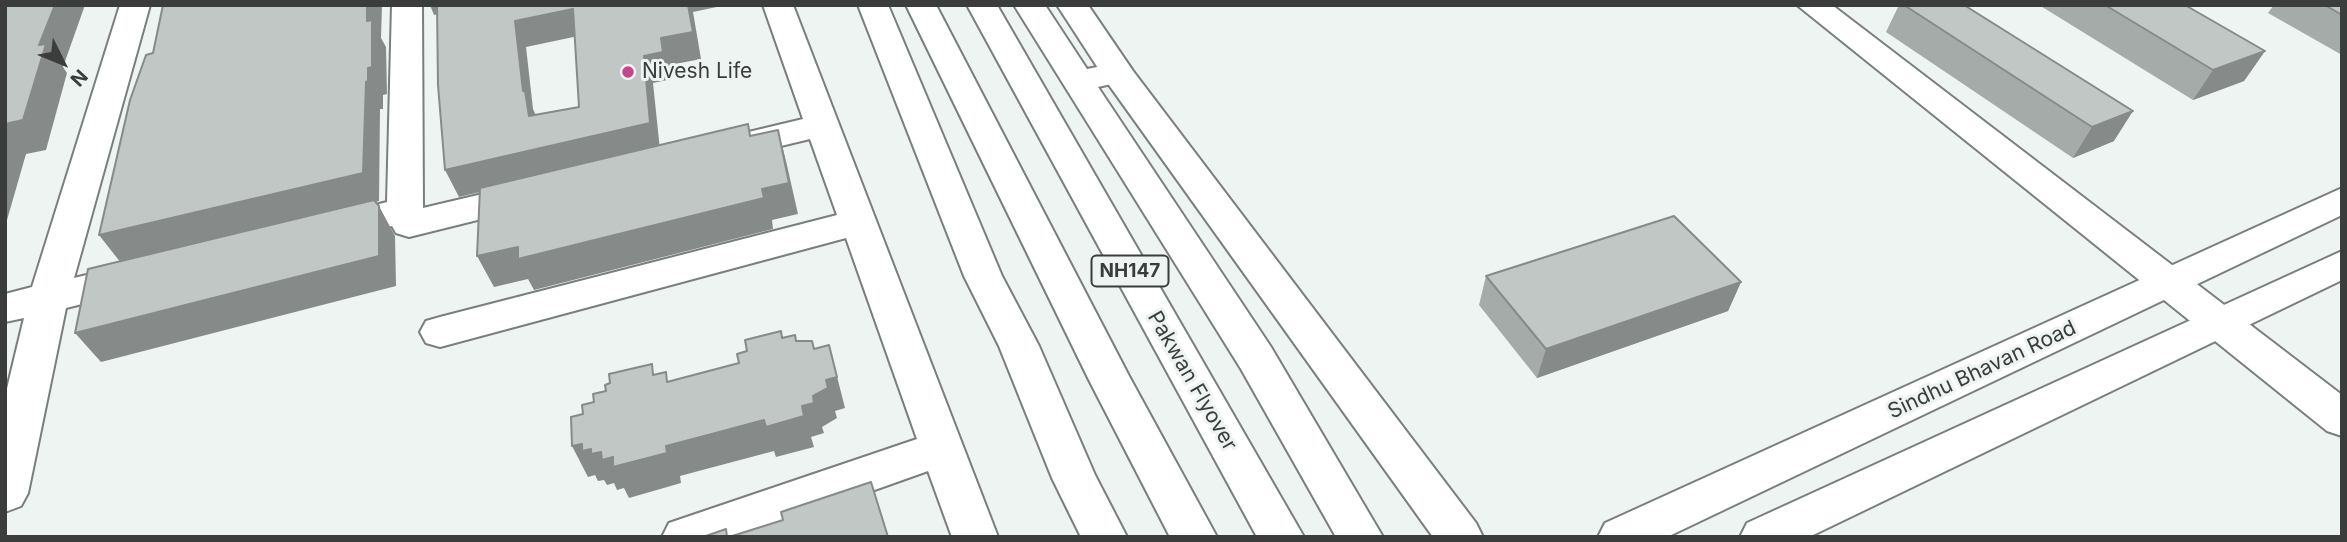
<!DOCTYPE html>
<style>
body{margin:0}
#map{position:relative;width:2347px;height:542px;overflow:hidden;background:#edf4f1;font-family:Inter,sans-serif}
canvas{display:block}
.frame{position:absolute;inset:0;border:7px solid #3a3d3c;pointer-events:none}
.north{position:absolute;left:28px;top:28px;width:70px;height:70px;-webkit-text-stroke:5px #edf4f1;paint-order:stroke;rotate:133deg;font-size:19px;font-weight:700;line-height:28px;text-align:center;color:#3a3d3c}
.north::after{content:'';display:block;margin:auto;width:24px;height:32px;background:#3a3d3c;clip-path:polygon(50% 0,100% 100%,50% 72%,0 100%)}
</style>
<div id="map">
<canvas width="2347" height="542"></canvas>
<div class="frame"></div>
<div class="north">N</div>
</div>
<script>
const context = document.querySelector('canvas').getContext('2d');
context.lineJoin = 'round';
function strokePath(path, color, width, dash) { context.strokeStyle = color; context.lineWidth = width; context.lineCap = dash ? 'butt' : 'round'; context.setLineDash(dash || []); context.stroke(path); }
function paint(path, color) { context.fillStyle = color; context.fill(path, 'evenodd'); }
function label(font, color, halo, rows, align = 'center') {
  context.font = font + ' Inter,sans-serif'; context.lineWidth = 6; context.setLineDash([]); context.textBaseline = 'middle'; context.strokeStyle = halo; context.fillStyle = color; for (const [text, x, y, turn = 0] of rows) {
    context.save(); context.translate(x, y); context.rotate((+turn || 0) * Math.PI / 180); context.textAlign = isNaN(turn) ? turn : align; if (halo) context.strokeText(text, 0, 0); context.fillText(text, 0, 0); context.restore();
  }
}
const minor = new Path2D(`
 M 120,5 L 150,5 L 74,278 L 133,264 L 147,268 L 152,278 L 147,288 L 66,308 L 28,493 L 21,506 L 5,512 L 5,397 L 24,318 L 5,322 L 5,294 L 32,287 Z
 M 392,5 L 422,5 L 423,208 L 529,183 L 542,186 L 547,195 L 542,204 L 409,237 L 396,233 L 392,226 L 334,241 L 321,237 L 315,228 L 321,219 L 387,202 Z
 M 763,5 L 793,5 L 998,537 L 952,537 L 928,471 L 742,537 L 662,537 L 669,523 L 917,439 L 846,238 L 440,347 L 426,343 L 420,332 L 426,321 L 440,317 L 837,215 L 810,139 L 727,159 L 715,156 L 710,148 L 715,140 L 803,119 Z
 M 1057,5 L 1088,5 L 1133,71 L 1476,523 L 1483,537 L 1433,537 L 1109,85 Z
 M 1797,5 L 1832,5 L 2342,395 L 2342,436 L 2327,431 Z`);
const major = new Path2D(`
 M 858,5 L 888,5 L 1002,276 L 1039,346 L 1095,475 L 1127,537 L 1081,537 L 1052,478 L 999,346 L 964,276 Z
 M 1014,5 L 1045,5 L 1087,69 L 1117,63 L 1129,66 L 1133,73 L 1129,80 L 1098,87 L 1271,347 L 1383,537 L 1336,537 L 1241,369 Z
 M 2342,188 L 2342,215 L 1667,537 L 1598,537 L 1605,523 Z
 M 2342,251 L 2342,280 L 1809,537 L 1740,537 L 1747,523 Z`);
const highway = new Path2D(`
 M 906,5 L 936,5 L 1129,376 L 1217,537 L 1170,537 L 1089,380 Z
 M 967,5 L 997,5 L 1304,537 L 1257,537 Z`);
strokePath(minor, '#787f7c', 4);
strokePath(major, '#787f7c', 4);
strokePath(highway, '#787f7c', 4);
paint(minor, '#fff');
paint(major, '#fff');
paint(highway, '#fff');
paint(new Path2D(`
 M 1899,5 L 1964,5 L 2114,141 L 2073,158 L 1886,32 Z
 M 2039,5 L 2185,5 L 2265,51 L 2244,81 L 2193,100 Z
 M 2274,5 L 2342,5 L 2342,55 L 2268,13 Z
 M 1486,276 L 1741,282 L 1728,311 L 1537,378 L 1479,305 Z`), '#a5aba9');
paint(new Path2D(`
 M 55,5 L 85,5 L 63,67 L 67,73 L 46,150 L 26,154 L 5,227 L 5,124 L 39,45 Z
 M 367,5 L 382,5 L 381,38 L 386,47 L 387,94 L 383,95 L 383,109 L 380,109 L 379,201 L 121,263 L 99,235 L 366,82 L 368,68 L 367,21 Z
 M 430,5 L 445,5 L 448,12 L 434,15 Z
 M 688,5 L 726,5 L 693,12 L 701,59 L 670,65 L 672,79 L 653,83 L 660,150 L 459,197 L 445,170 L 650,123 L 644,56 Z
 M 573,9 L 583,35 L 526,47 L 533,109 L 537,118 L 529,116 L 523,91 L 515,21 Z
 M 2265,51 L 2244,81 L 2193,100 L 2213,70 Z
 M 2133,111 L 2114,141 L 2073,158 L 2092,127 Z
 M 778,130 L 786,161 L 798,214 L 772,220 L 773,229 L 534,290 L 528,279 L 494,287 L 477,256 L 762,189 Z
 M 379,206 L 395,236 L 396,286 L 101,362 L 75,333 Z
 M 1741,282 L 1728,311 L 1537,378 L 1546,349 Z
 M 829,345 L 845,408 L 835,411 L 837,418 L 822,427 L 824,433 L 811,437 L 814,447 L 776,457 L 774,451 L 706,469 L 680,476 L 681,483 L 629,498 L 624,488 L 617,490 L 614,483 L 607,485 L 604,480 L 598,481 L 595,475 L 588,477 L 572,446 L 582,444 L 591,449 L 601,452 L 666,446 L 802,406 L 813,396 L 826,380 Z`), '#868b89');
const building = new Path2D(`
 M 5,5 L 55,5 L 39,45 L 46,44 L 23,120 L 5,124 Z
 M 163,5 L 367,5 L 367,21 L 372,20 L 372,67 L 368,68 L 368,81 L 366,82 L 363,173 L 99,235 L 130,100 L 146,55 L 153,53 Z
 M 437,5 L 688,5 L 693,32 L 661,38 L 663,52 L 644,56 L 650,123 L 445,170 L 438,85 ZM 573,9 L 579,107 L 529,116 L 525,91 L 523,91 L 515,21 Z
 M 1904,5 L 1964,5 L 2133,111 L 2092,127 Z
 M 2105,5 L 2185,5 L 2265,51 L 2213,70 Z
 M 2325,5 L 2342,5 L 2342,15 Z
 M 748,124 L 750,136 L 778,130 L 789,183 L 762,189 L 764,198 L 518,259 L 518,247 L 477,256 L 480,188 Z
 M 374,200 L 379,206 L 379,256 L 75,333 L 88,269 Z
 M 1674,216 L 1741,282 L 1546,349 L 1486,276 Z
 M 781,331 L 782,338 L 795,335 L 796,341 L 812,341 L 814,349 L 829,345 L 837,377 L 826,380 L 828,388 L 813,396 L 814,403 L 802,406 L 804,416 L 766,427 L 764,420 L 693,439 L 666,446 L 667,453 L 613,467 L 613,457 L 602,460 L 601,452 L 591,454 L 591,449 L 582,451 L 582,444 L 572,446 L 571,417 L 583,414 L 582,405 L 594,402 L 593,394 L 606,391 L 605,385 L 610,383 L 609,374 L 652,364 L 653,375 L 666,372 L 667,382 L 739,363 L 737,354 L 747,351 L 745,340 Z
 M 871,482 L 888,537 L 729,537 L 783,520 L 781,512 Z
 M 726,529 L 727,537 L 703,537 Z`);
paint(building, '#c0c7c4');
strokePath(building, '#868b89', 2);
for (const [x, y, r, color] of [
 [628,72,7,"#c7458d"]
]) { const dot = new Path2D(); dot.arc(x, y, r, 0, 2 * Math.PI); context.fillStyle = color; context.fill(dot); strokePath(dot, '#edf4f1', 2.5); }
for (const [x, y, w] of [
 [1130,271,77]
]) { const box = new Path2D(); box.roundRect(x - w / 2, y - 15.5, w, 31, 5); context.fillStyle = '#edf4f1'; context.fill(box); strokePath(box, '#3a3d3c', 2); }
label('bold 19px', '#3a3d3c', null, [
 ["NH147",1130,271]
]);
label('21px', '#3a3d3c', '#edf4f1', [
 ["Nivesh Life",642,72]
], 'left');
label('21px', '#3a3d3c', '#edf4f1', [
 ["Sindhu Bhavan Road",1982,370,-25],
 ["Pakwan Flyover",1192,381,60]
]);
</script>
